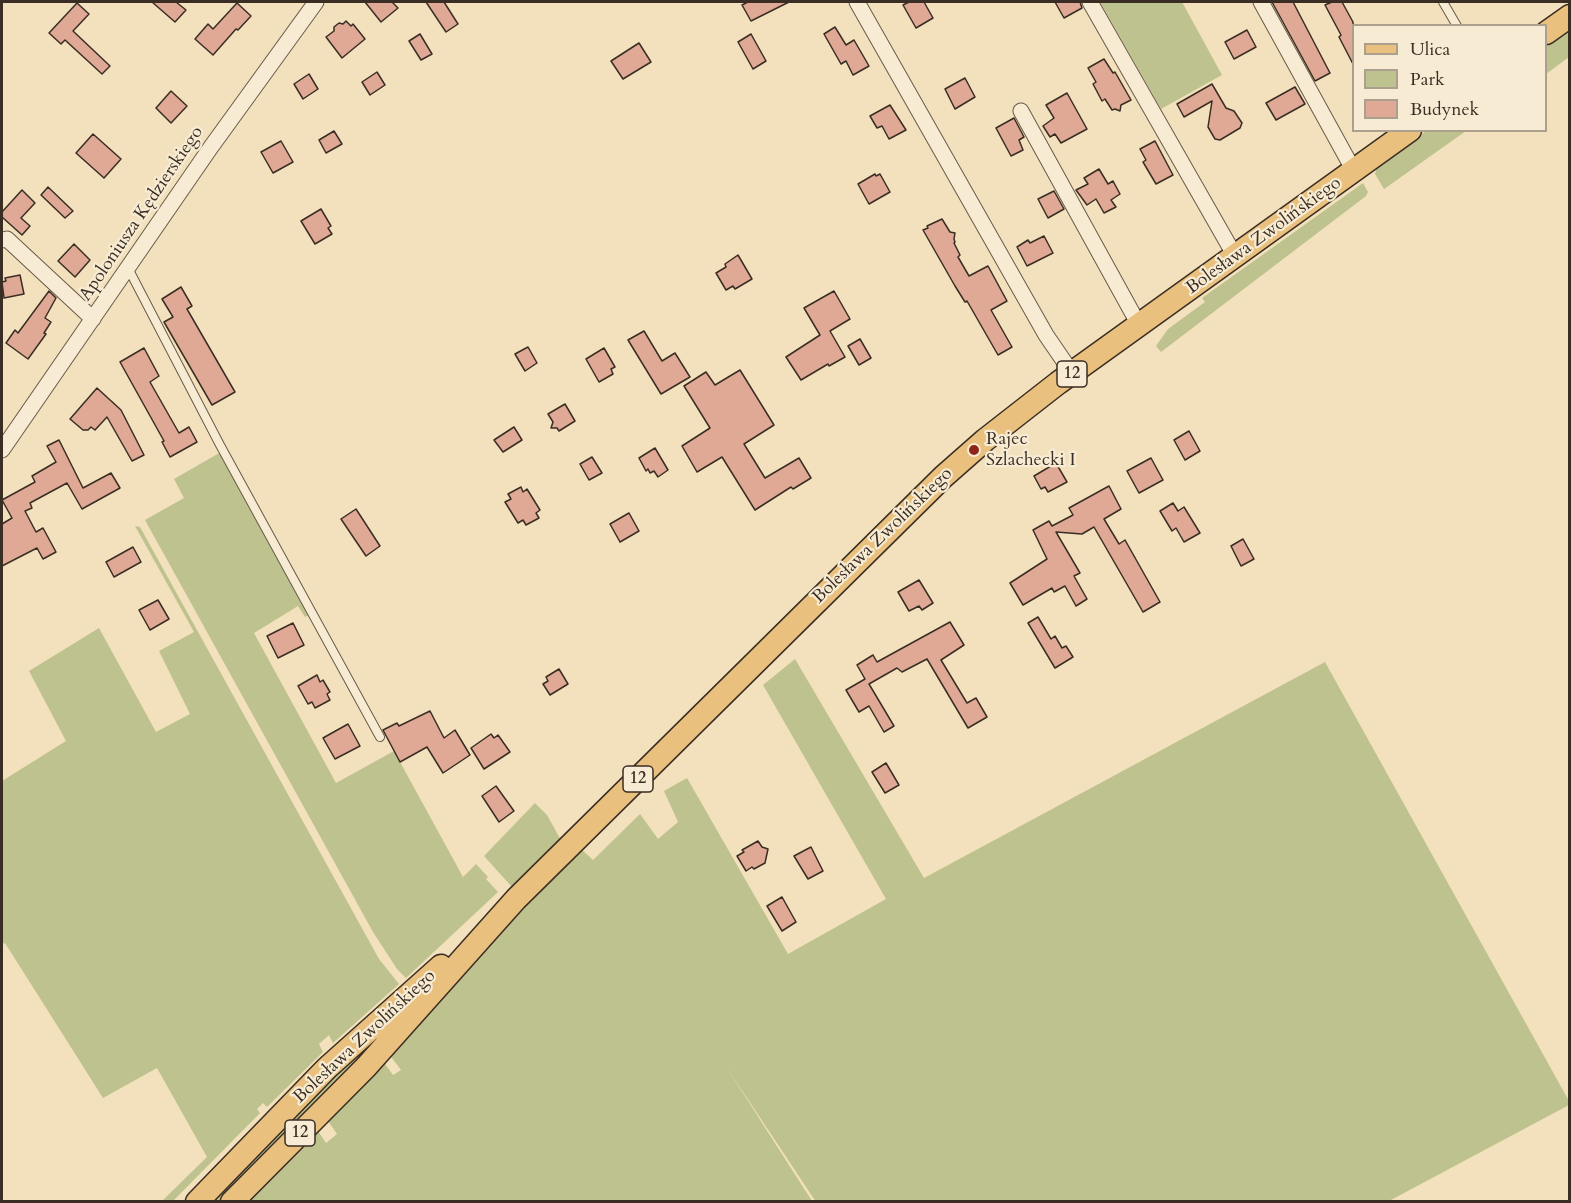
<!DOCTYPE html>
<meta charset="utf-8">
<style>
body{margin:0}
#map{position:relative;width:1571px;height:1203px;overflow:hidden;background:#f2e1bc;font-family:Cardo,serif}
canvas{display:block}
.frame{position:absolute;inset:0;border:3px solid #3a2d23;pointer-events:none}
.legend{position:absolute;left:1352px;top:24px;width:195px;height:108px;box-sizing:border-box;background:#f7ecd3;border:2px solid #aba08d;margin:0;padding:8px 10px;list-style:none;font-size:18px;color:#3a2d23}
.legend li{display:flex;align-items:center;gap:12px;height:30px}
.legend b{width:30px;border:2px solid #aba08d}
</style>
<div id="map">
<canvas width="1571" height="1203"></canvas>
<div class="frame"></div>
<ul class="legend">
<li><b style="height:8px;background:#e9c07e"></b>Ulica</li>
<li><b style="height:16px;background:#bec28e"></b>Park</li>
<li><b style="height:16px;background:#dfa996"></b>Budynek</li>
</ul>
</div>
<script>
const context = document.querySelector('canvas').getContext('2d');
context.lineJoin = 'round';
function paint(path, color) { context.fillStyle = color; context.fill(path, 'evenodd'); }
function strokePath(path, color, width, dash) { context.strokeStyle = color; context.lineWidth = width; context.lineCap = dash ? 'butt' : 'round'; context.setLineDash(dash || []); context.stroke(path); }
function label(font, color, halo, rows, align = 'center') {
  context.font = font + ' Cardo,serif'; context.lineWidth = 4.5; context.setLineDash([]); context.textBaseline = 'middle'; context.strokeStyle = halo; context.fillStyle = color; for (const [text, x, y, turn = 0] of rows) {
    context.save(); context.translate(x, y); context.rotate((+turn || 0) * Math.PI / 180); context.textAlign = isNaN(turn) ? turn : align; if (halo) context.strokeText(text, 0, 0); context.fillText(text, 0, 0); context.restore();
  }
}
paint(new Path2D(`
 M 1100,2 L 1182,2 L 1222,75 L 1161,109 Z
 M 1569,27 L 1569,57 L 1546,74 L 1546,44 Z
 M 1426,131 L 1466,131 L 1384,189 L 1375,174 L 1377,166 Z
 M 1363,183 L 1368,192 L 1366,196 L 1161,352 L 1156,346 L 1168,329 L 1205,302 L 1202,298 Z
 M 221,452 L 309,615 L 305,617 L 298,606 L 254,633 L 336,783 L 394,751 L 463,877 L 476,864 L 488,877 L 486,879 L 498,892 L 406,978 L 397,969 L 373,932 L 145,520 L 184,498 L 174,479 Z
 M 135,526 L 140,527 L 379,959 L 399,984 L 333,1043 L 329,1035 L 319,1044 L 323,1052 L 267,1107 L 263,1103 L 257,1109 L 260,1113 L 173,1201 L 162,1201 L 207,1157 L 157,1068 L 103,1098 L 5,943 L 2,944 L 2,781 L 66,741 L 29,671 L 99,628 L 156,732 L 190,714 L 159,651 L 194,632 Z
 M 795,659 L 924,878 L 1325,662 L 1569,1101 L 1569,1105 L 1389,1201 L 816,1202 L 727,1068 L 812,1201 L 247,1202 L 318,1131 L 326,1143 L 337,1134 L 328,1121 L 383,1061 L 393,1075 L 401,1070 L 389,1054 L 457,975 L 580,848 L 593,860 L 640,814 L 658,839 L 678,822 L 664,791 L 687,778 L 788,954 L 886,899 L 763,685 Z
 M 535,803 L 547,815 L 562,842 L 517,887 L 512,887 L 484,856 Z
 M 378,1032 L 372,1048 L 220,1201 L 209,1202 Z`), '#bec28e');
const building = new Path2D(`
 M 152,2 L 176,2 L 186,10 L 175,22 Z
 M 365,2 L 392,2 L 398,8 L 381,22 Z
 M 426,2 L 444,2 L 458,24 L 446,32 Z
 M 748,2 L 789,2 L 751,21 L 742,5 Z
 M 909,2 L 924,2 L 933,18 L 916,28 L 903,5 Z
 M 1055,2 L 1080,2 L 1082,8 L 1064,18 Z
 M 1272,2 L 1293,2 L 1330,73 L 1315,81 Z
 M 1332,2 L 1342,2 L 1353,22 L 1353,64 L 1339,37 L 1341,35 L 1325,5 Z
 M 77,3 L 89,14 L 73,31 L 110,66 L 102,74 L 65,40 L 61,44 L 49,33 Z
 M 237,3 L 251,16 L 238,30 L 236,29 L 213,55 L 195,39 L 208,24 L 213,29 Z
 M 346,21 L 351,26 L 353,24 L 365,39 L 342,58 L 326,37 L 334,31 L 334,27 L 339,23 L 343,24 Z
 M 835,27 L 846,45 L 854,40 L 869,66 L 853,75 L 846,61 L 841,64 L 824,34 Z
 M 1247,30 L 1256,47 L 1234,59 L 1225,42 Z
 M 420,34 L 432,54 L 421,60 L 409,41 Z
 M 751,34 L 766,61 L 753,69 L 738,42 Z
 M 639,43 L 651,62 L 623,79 L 611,61 Z
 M 1104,59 L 1113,73 L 1115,72 L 1131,100 L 1121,105 L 1120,111 L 1115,109 L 1112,110 L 1105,99 L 1102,101 L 1093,84 L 1096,82 L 1088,68 Z
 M 377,72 L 385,85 L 370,95 L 362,82 Z
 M 309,74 L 318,89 L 303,99 L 294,84 Z
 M 965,78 L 975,97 L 955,109 L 945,89 Z
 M 1212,84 L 1226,108 L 1234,111 L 1242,123 L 1240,128 L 1220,140 L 1215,139 L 1208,127 L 1212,101 L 1184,117 L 1177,104 Z
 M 1295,87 L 1305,104 L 1276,120 L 1266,103 Z
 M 171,91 L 187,106 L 171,123 L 156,108 Z
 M 1067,93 L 1087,129 L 1061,143 L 1055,134 L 1050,137 L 1043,126 L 1054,118 L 1046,105 Z
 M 890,105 L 906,130 L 889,139 L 882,126 L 877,128 L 870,116 Z
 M 1014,118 L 1024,137 L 1019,140 L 1023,150 L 1011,156 L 996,128 Z
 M 334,131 L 342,144 L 326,153 L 319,140 Z
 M 93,134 L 121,159 L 104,178 L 76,153 Z
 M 281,141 L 293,162 L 273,173 L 261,152 Z
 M 1155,141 L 1173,175 L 1156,184 L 1143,162 L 1146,160 L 1140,149 Z
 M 1099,169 L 1108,184 L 1113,181 L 1120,194 L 1111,200 L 1116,207 L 1104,213 L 1096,199 L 1087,205 L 1076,190 L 1088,184 L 1084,178 Z
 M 875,174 L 876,176 L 880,174 L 890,192 L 869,204 L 858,184 Z
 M 48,187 L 73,211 L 65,218 L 41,195 Z
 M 22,190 L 35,203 L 21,218 L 30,226 L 22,235 L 2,217 L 2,212 Z
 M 1054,191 L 1064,209 L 1048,218 L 1038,199 Z
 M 321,209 L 331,226 L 328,228 L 332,234 L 315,244 L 301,221 Z
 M 942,219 L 950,232 L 955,233 L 954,239 L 955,242 L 954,243 L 960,255 L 958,257 L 969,276 L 988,266 L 1007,301 L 991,310 L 1012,347 L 998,355 L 967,301 L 965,302 L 955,286 L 923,230 L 928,228 L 927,226 Z
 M 1044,236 L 1053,253 L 1027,266 L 1017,247 L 1028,240 L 1030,243 Z
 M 74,244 L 90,260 L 75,277 L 58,261 Z
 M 738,255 L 752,279 L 735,289 L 733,286 L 726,290 L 716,273 L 726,267 L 725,264 Z
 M 20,275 L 24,294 L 4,298 L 2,282 L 6,281 L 5,278 Z
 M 181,287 L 192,306 L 187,309 L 235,392 L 212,405 L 164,322 L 173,317 L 162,299 Z
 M 49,291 L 56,298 L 45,318 L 51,322 L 44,333 L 46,334 L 28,359 L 6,343 L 15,330 L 18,333 Z
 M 834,291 L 850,319 L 830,331 L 845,357 L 829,366 L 828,364 L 801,380 L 786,357 L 820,335 L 804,308 Z
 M 644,331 L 662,361 L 675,353 L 690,377 L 661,394 L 628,340 Z
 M 860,339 L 871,358 L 859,365 L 848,346 Z
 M 528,347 L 537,363 L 525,371 L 515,354 Z
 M 144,348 L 159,376 L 150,382 L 179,433 L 189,427 L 197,442 L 170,457 L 162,442 L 164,441 L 120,362 Z
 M 604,348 L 615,367 L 611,369 L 613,374 L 599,382 L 586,359 Z
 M 740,370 L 774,425 L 744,444 L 765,478 L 799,458 L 811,478 L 793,489 L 791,487 L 755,510 L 722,457 L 697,472 L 682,446 L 710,428 L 684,386 L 706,372 L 715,385 Z
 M 97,388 L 121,410 L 144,455 L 132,461 L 107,417 L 95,430 L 91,427 L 88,430 L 83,430 L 70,419 Z
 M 565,404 L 575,421 L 559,431 L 557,428 L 551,428 L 553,422 L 548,414 Z
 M 514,427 L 522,440 L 503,452 L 494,440 Z
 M 1189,431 L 1200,451 L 1185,460 L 1174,440 Z
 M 59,440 L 83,488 L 111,473 L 120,488 L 82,509 L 67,483 L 30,503 L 32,508 L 25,511 L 36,532 L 43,528 L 56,552 L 43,559 L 37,548 L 2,566 L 2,524 L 12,518 L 2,500 L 35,482 L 32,476 L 56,462 L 47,446 Z
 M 655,448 L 668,470 L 658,477 L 654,471 L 650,473 L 648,469 L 646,471 L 639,458 Z
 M 592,457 L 602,473 L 589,480 L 580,464 Z
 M 1151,458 L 1163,480 L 1139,493 L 1127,471 Z
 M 1056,463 L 1067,482 L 1048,492 L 1045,487 L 1041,489 L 1034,476 Z
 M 1109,486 L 1121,509 L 1104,519 L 1119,544 L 1125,540 L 1160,602 L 1143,612 L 1094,527 L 1082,534 L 1056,532 L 1080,573 L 1074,576 L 1087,599 L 1076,606 L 1065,586 L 1054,592 L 1052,588 L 1023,605 L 1010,583 L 1047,559 L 1033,530 L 1049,521 L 1052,526 L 1073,515 L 1069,508 Z
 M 521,487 L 523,492 L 527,489 L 540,510 L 536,513 L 539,518 L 526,525 L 523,520 L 518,523 L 505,502 L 511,499 L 508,494 Z
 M 1173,503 L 1178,511 L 1184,507 L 1200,533 L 1184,542 L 1176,528 L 1172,531 L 1160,511 Z
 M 356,509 L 380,546 L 366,556 L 341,519 Z
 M 629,513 L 639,531 L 620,542 L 610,524 Z
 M 1243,539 L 1254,559 L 1241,566 L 1231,546 Z
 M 133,547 L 141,562 L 114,577 L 106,562 Z
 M 919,580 L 933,603 L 922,610 L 919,606 L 909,611 L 898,592 Z
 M 158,600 L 169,619 L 150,630 L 139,610 Z
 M 1038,617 L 1051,639 L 1055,636 L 1062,648 L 1066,646 L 1073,657 L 1055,668 L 1028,623 Z
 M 950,622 L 964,645 L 941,660 L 967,703 L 976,698 L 987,717 L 968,728 L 927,659 L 902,672 L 897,668 L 869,684 L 894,726 L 884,732 L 869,706 L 859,712 L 846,690 L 865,679 L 857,665 L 873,655 L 877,662 Z
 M 293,623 L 304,645 L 278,658 L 267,636 Z
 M 559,669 L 568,684 L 550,695 L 543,684 L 548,681 L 546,677 Z
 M 317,675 L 320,682 L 323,680 L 330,692 L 327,694 L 330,700 L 315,708 L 312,702 L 308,704 L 298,686 Z
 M 430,711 L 444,738 L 455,730 L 470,755 L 443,773 L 427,747 L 400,762 L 383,730 L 397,723 L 399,726 Z
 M 348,724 L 360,746 L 335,759 L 323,738 Z
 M 491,734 L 494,738 L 498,735 L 510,752 L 484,769 L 471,748 Z
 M 886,763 L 899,785 L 885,793 L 872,772 Z
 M 496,786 L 514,811 L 499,822 L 482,796 Z
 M 758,841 L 762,847 L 768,849 L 765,863 L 754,869 L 752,867 L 746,871 L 737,856 L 744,852 L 742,850 Z
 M 811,847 L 823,871 L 808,879 L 794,856 Z
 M 782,897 L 796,922 L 782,931 L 767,906 Z`);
paint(building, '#dfa996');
strokePath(building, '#3a2d23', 1.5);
const service = new Path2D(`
 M 1443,2 L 1457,26
 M 128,268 L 220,445 L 380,737`);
const minor = new Path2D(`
 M 857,2 L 1046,335 L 1072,373
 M 1090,2 L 1235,256
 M 1261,2 L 1354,171
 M 1021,111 L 1139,325
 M 2,240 L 7,239 L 93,319
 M 2,450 L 211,147 L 316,2`);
const primary = new Path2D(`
 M 1546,33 L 1570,16
 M 197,1202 L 327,1068 L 441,966
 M 232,1202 L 366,1067 L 516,899 L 943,477 L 985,440 L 1058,383 L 1410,130`);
strokePath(service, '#685a49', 10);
strokePath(minor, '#685a49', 17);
strokePath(primary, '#3a2d23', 25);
strokePath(service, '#f7ecd3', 8);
strokePath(minor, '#f7ecd3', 15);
strokePath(primary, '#e9c07e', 22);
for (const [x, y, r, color] of [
 [974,450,6,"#8f2418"]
]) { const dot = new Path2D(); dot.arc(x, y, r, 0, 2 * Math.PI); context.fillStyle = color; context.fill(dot); strokePath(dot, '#f7ecd3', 2); }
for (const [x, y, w] of [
 [1072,374,30],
 [638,779,30],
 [300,1133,30]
]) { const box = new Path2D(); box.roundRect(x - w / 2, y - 13, w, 26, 4.5); context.fillStyle = '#f7ecd3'; context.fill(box); strokePath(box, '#3a2d23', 1.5); }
label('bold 16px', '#3a2d23', null, [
 ["12",1072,374],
 ["12",638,779],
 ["12",300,1133]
]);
label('18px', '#3a2d23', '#f7ecd3', [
 ["Apoloniusza Kędzierskiego",142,214,-56],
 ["Bolesława Zwolińskiego",1264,236,-36],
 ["Bolesława Zwolińskiego",883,536,-44],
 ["Bolesława Zwolińskiego",365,1037,-43]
]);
label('18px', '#3a2d23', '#f7ecd3', [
 ["Rajec",986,440],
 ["Szlachecki I",986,461]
], 'left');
</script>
